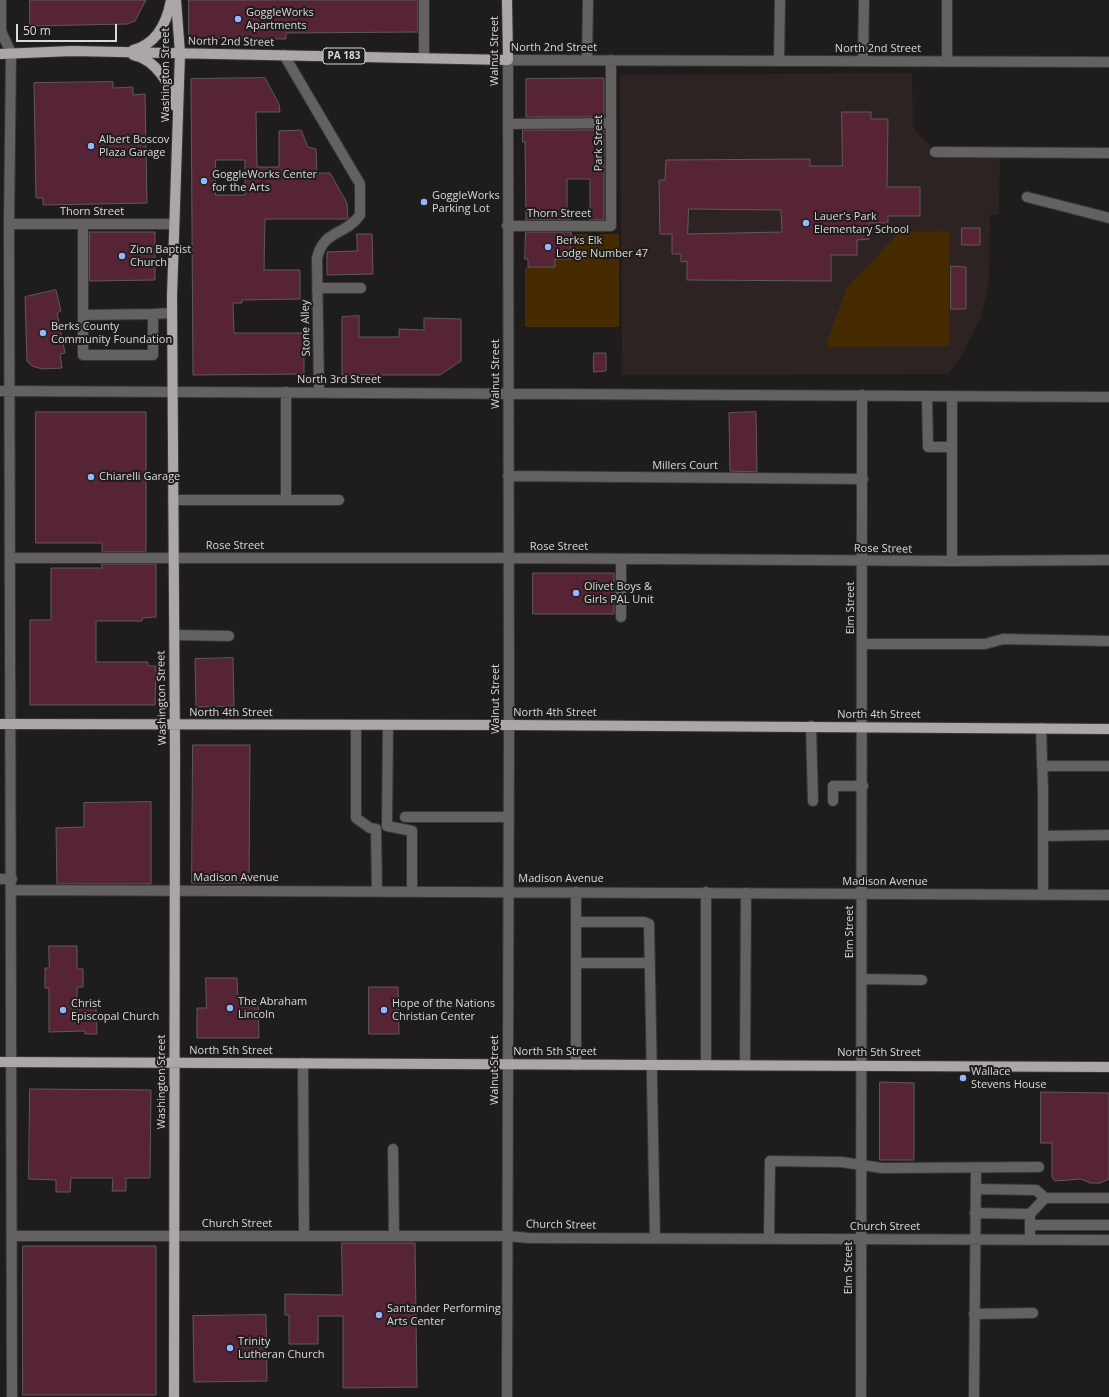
<!DOCTYPE html>
<style>
body{margin:0}
#map{position:relative;width:1109px;height:1397px;overflow:hidden;background:#1f1c1c;font-family:"Open Sans",sans-serif}
canvas{display:block}
.scale{position:absolute;left:16px;top:24px;width:101px;height:18px;box-sizing:border-box;border:2px solid #dbd8d8;border-top:0;padding-left:5px;font-size:12px;line-height:14px;white-space:nowrap;color:#dbd8d8;-webkit-text-stroke:3px #1f1c1c;paint-order:stroke}
</style>
<div id="map">
<canvas width="1109" height="1397"></canvas>
<div class="scale">50 m</div>
</div>
<script>
const context = document.querySelector('canvas').getContext('2d');
context.lineJoin = 'round';
function paint(path, color) { context.fillStyle = color; context.fill(path, 'evenodd'); }
function strokePath(path, color, width, dash) { context.strokeStyle = color; context.lineWidth = width; context.lineCap = dash ? 'butt' : 'round'; context.setLineDash(dash || []); context.stroke(path); }
function label(font, color, halo, rows, align = 'center') {
  context.font = font + ' "Open Sans",sans-serif'; context.lineWidth = 4; context.setLineDash([]); context.textBaseline = 'middle'; context.strokeStyle = halo; context.fillStyle = color; for (const [text, x, y, turn = 0] of rows) {
    context.save(); context.translate(x, y); context.rotate((+turn || 0) * Math.PI / 180); context.textAlign = isNaN(turn) ? turn : align; if (halo) context.strokeText(text, 0, 0); context.fillText(text, 0, 0); context.restore();
  }
}
paint(new Path2D(`
 M 912,73 L 913,125 L 918,134 L 930,144 L 931,154 L 1000,155 L 999,214 L 990,215 L 989,276 L 986,298 L 980,319 L 961,357 L 948,374 L 622,375 L 620,75 Z`), '#2d2322');
paint(new Path2D(`
 M 949,231 L 949,346 L 828,347 L 827,341 L 847,288 L 900,232 Z
 M 571,234 L 619,234 L 619,327 L 525,327 L 525,267 L 554,267 L 555,259 L 571,259 Z`), '#462b00');
const building = new Path2D(`
 M 30,0 L 146,0 L 135,21 L 127,24 L 30,26 Z
 M 189,0 L 418,0 L 418,32 L 286,33 L 286,39 L 189,38 Z
 M 265,78 L 279,104 L 280,112 L 256,112 L 257,167 L 279,167 L 279,131 L 301,130 L 308,147 L 316,149 L 317,173 L 330,173 L 347,203 L 348,219 L 265,219 L 264,270 L 300,270 L 300,299 L 242,300 L 242,303 L 233,303 L 234,333 L 304,333 L 304,374 L 193,375 L 191,79 ZM 216,160 L 245,160 L 245,195 L 216,195 Z
 M 598,78 L 604,78 L 604,117 L 526,117 L 526,79 Z
 M 113,82 L 113,88 L 133,87 L 133,95 L 145,94 L 147,203 L 43,205 L 43,198 L 36,198 L 34,83 Z
 M 842,112 L 871,112 L 871,119 L 888,119 L 887,187 L 920,187 L 920,216 L 888,216 L 888,223 L 869,223 L 869,239 L 857,240 L 857,255 L 831,255 L 831,281 L 687,280 L 687,261 L 681,262 L 681,254 L 672,254 L 672,234 L 660,234 L 659,180 L 665,180 L 666,160 L 810,159 L 810,166 L 842,166 ZM 689,209 L 781,210 L 782,232 L 688,234 Z
 M 523,130 L 604,130 L 604,220 L 590,220 L 590,179 L 567,179 L 567,210 L 571,210 L 571,220 L 526,220 L 525,142 L 523,142 Z
 M 962,228 L 980,228 L 980,245 L 962,245 Z
 M 90,232 L 155,232 L 155,280 L 90,281 Z
 M 526,232 L 571,232 L 571,259 L 555,259 L 555,267 L 528,267 L 528,259 L 525,259 Z
 M 357,234 L 372,234 L 373,274 L 327,275 L 327,252 L 357,251 Z
 M 951,266 L 966,267 L 966,309 L 951,309 Z
 M 56,290 L 61,311 L 57,313 L 65,353 L 60,354 L 62,368 L 42,369 L 32,366 L 27,361 L 25,297 Z
 M 359,316 L 359,337 L 399,337 L 399,329 L 424,330 L 424,318 L 461,319 L 461,361 L 440,375 L 342,375 L 342,317 Z
 M 594,353 L 606,353 L 606,371 L 594,372 Z
 M 36,412 L 146,412 L 146,552 L 102,552 L 102,543 L 36,543 Z
 M 756,412 L 757,472 L 730,471 L 729,413 Z
 M 102,564 L 156,564 L 156,617 L 142,618 L 142,621 L 96,621 L 96,662 L 148,662 L 148,666 L 156,666 L 155,705 L 30,705 L 30,620 L 51,620 L 51,568 L 102,568 Z
 M 533,573 L 614,573 L 614,614 L 533,614 Z
 M 233,658 L 234,706 L 196,707 L 195,659 Z
 M 193,745 L 250,745 L 249,883 L 192,883 Z
 M 151,802 L 151,884 L 57,884 L 56,828 L 84,827 L 84,803 Z
 M 49,946 L 77,946 L 77,969 L 83,969 L 83,987 L 77,987 L 77,1008 L 96,1007 L 97,1034 L 85,1034 L 85,1031 L 49,1032 L 49,988 L 45,988 L 45,968 L 49,968 Z
 M 206,978 L 237,978 L 238,1000 L 258,1000 L 259,1038 L 197,1038 L 197,1008 L 206,1008 Z
 M 369,987 L 398,987 L 399,1034 L 369,1034 Z
 M 880,1082 L 914,1083 L 914,1160 L 880,1160 Z
 M 30,1089 L 151,1090 L 150,1178 L 126,1178 L 126,1191 L 112,1191 L 113,1178 L 71,1178 L 70,1192 L 56,1192 L 56,1180 L 29,1179 Z
 M 1041,1092 L 1109,1093 L 1109,1179 L 1100,1183 L 1090,1183 L 1081,1179 L 1055,1181 L 1052,1177 L 1052,1143 L 1041,1143 Z
 M 342,1243 L 415,1243 L 417,1387 L 343,1388 L 343,1316 L 318,1316 L 318,1344 L 289,1344 L 289,1315 L 285,1315 L 285,1294 L 342,1295 Z
 M 23,1246 L 156,1246 L 156,1395 L 23,1395 Z
 M 266,1315 L 267,1381 L 194,1382 L 193,1316 Z`);
paint(building, '#572436');
strokePath(building, '#5e5a5b', 1);
const minor = new Path2D(`
 M 1,0 L 1,31 L 11,53 L 9,224 L 12,1397
 M 284,55 L 360,184 L 360,215 C 345,236 324,229 317,258 L 319,391
 M 424,58 L 424,0
 M 587,60 L 588,0
 M 779,61 L 780,0
 M 863,61 L 864,0
 M 947,61 L 947,0
 M 508,124 L 611,123
 M 935,152 L 1109,153
 M 1027,197 L 1109,218
 M 9,224 L 174,224
 M 507,226 L 611,226 L 611,60
 M 317,288 L 361,288
 M 153,314 L 172,313
 M 83,315 L 153,314 L 153,355 L 83,355 L 83,224
 M 0,391 L 1109,397
 M 927,396 L 928,447 L 952,447
 M 508,476 L 863,479
 M 173,500 L 339,500
 M 286,500 L 286,392
 M 10,558 L 508,558 L 952,561 L 1109,560
 M 621,559 L 621,617
 M 952,561 L 952,396
 M 174,635 L 229,636
 M 863,644 L 985,644 L 1003,639 L 1109,641
 M 356,725 L 356,818 L 370,828 L 376,829 L 377,891
 M 388,725 L 387,826 L 412,831 L 412,891
 M 811,726 L 813,801
 M 1041,728 L 1043,790 L 1043,895
 M 1042,766 L 1109,766
 M 833,801 L 833,786 L 863,786
 M 405,817 L 508,817
 M 1043,836 L 1109,835
 M 0,879 L 12,879
 M 12,890 L 1109,895
 M 706,892 L 706,1065
 M 577,922 L 644,922 L 649,924 L 655,1238
 M 577,963 L 650,963
 M 862,979 L 922,980
 M 303,1063 L 304,1236
 M 576,1065 L 576,892
 M 745,1065 L 746,893
 M 393,1149 L 394,1236
 M 976,1189 L 1036,1190 L 1045,1198
 M 975,1213 L 1030,1214
 M 1030,1225 L 1109,1225
 M 12,1236 L 507,1236 L 529,1238 L 1109,1240
 M 769,1239 L 770,1161 L 841,1162 L 882,1168 L 1039,1167
 M 1030,1240 L 1030,1214 L 1045,1198 L 1109,1198
 M 974,1314 L 1033,1313
 M 507,1397 L 509,725 L 508,60 L 1109,62
 M 861,1397 L 862,395
 M 974,1397 L 976,1168`);
const major = new Path2D(`
 M 133,50 C 157,44 167,22 171,0
 M 0,54 L 72,51 L 508,60 L 507,0
 M 133,55 C 155,59 172,85 175,106
 M 0,724 L 509,725 L 1109,729
 M 0,1062 L 1109,1067
 M 174,1397 L 175,755 L 172,296 L 180,53 L 176,0`);
strokePath(minor, '#393636', 12);
strokePath(major, '#393636', 12);
strokePath(minor, '#636261', 10);
strokePath(major, '#aba7a6', 10);
for (const [x, y, r, color] of [
 [238,19,4,"#93b7fd"],
 [91,146,4,"#93b7fd"],
 [204,181,4,"#93b7fd"],
 [424,202,4,"#93b7fd"],
 [806,223,4,"#93b7fd"],
 [548,247,4,"#93b7fd"],
 [122,256,4,"#93b7fd"],
 [43,333,4,"#93b7fd"],
 [91,477,4,"#93b7fd"],
 [576,593,4,"#93b7fd"],
 [230,1008,4,"#93b7fd"],
 [63,1010,4,"#93b7fd"],
 [384,1010,4,"#93b7fd"],
 [963,1078,4,"#93b7fd"],
 [379,1315,4,"#93b7fd"],
 [230,1348,4,"#93b7fd"]
]) { const dot = new Path2D(); dot.arc(x, y, r, 0, 2 * Math.PI); context.fillStyle = color; context.fill(dot); strokePath(dot, '#1f1c1c', 1.5); }
for (const [x, y, w] of [
 [344,56,42]
]) { const box = new Path2D(); box.roundRect(x - w / 2, y - 8, w, 16, 3); context.fillStyle = '#1f1c1c'; context.fill(box); strokePath(box, '#dbd8d8', 1); }
label('bold 10px', '#dbd8d8', null, [
 ["PA 183",344,56]
]);
label('11px', '#dbd8d8', '#1f1c1c', [
 ["GoggleWorks",246,13],
 ["Apartments",246,26],
 ["Albert Boscov",99,140],
 ["Plaza Garage",99,153],
 ["GoggleWorks Center",212,175],
 ["for the Arts",212,188],
 ["GoggleWorks",432,196],
 ["Parking Lot",432,209],
 ["Lauer's Park",814,217],
 ["Elementary School",814,230],
 ["Berks Elk",556,241],
 ["Lodge Number 47",556,254],
 ["Zion Baptist",130,250],
 ["Church",130,263],
 ["Berks County",51,327],
 ["Community Foundation",51,340],
 ["Chiarelli Garage",99,477],
 ["Olivet Boys &",584,587],
 ["Girls PAL Unit",584,600],
 ["The Abraham",238,1002],
 ["Lincoln",238,1015],
 ["Christ",71,1004],
 ["Episcopal Church",71,1017],
 ["Hope of the Nations",392,1004],
 ["Christian Center",392,1017],
 ["Wallace",971,1072],
 ["Stevens House",971,1085],
 ["Santander Performing",387,1309],
 ["Arts Center",387,1322],
 ["Trinity",238,1342],
 ["Lutheran Church",238,1355]
], 'left');
label('11px', '#dbd8d8', '#1f1c1c', [
 ["North 2nd Street",231,42,1],
 ["North 2nd Street",554,48],
 ["North 2nd Street",878,49],
 ["Walnut Street",495,51,-90],
 ["Washington Street",166,75,-90],
 ["Park Street",599,143,-90],
 ["Thorn Street",92,212],
 ["Thorn Street",559,214],
 ["Stone Alley",306,328,-91],
 ["Walnut Street",496,374,-90],
 ["North 3rd Street",339,380],
 ["Millers Court",685,466],
 ["Rose Street",235,546],
 ["Rose Street",559,547],
 ["Rose Street",883,549,1],
 ["Elm Street",851,608,-90],
 ["Washington Street",162,698,-91],
 ["Walnut Street",496,699,-90],
 ["North 4th Street",231,713],
 ["North 4th Street",555,713],
 ["North 4th Street",879,715],
 ["Madison Avenue",236,878],
 ["Madison Avenue",561,879],
 ["Madison Avenue",885,882],
 ["Elm Street",850,932,-90],
 ["North 5th Street",231,1051],
 ["North 5th Street",555,1052],
 ["North 5th Street",879,1053],
 ["Walnut Street",495,1070,-90],
 ["Washington Street",162,1082,-90],
 ["Church Street",237,1224],
 ["Church Street",561,1225,1],
 ["Church Street",885,1227],
 ["Elm Street",849,1268,-90]
]);
</script>
